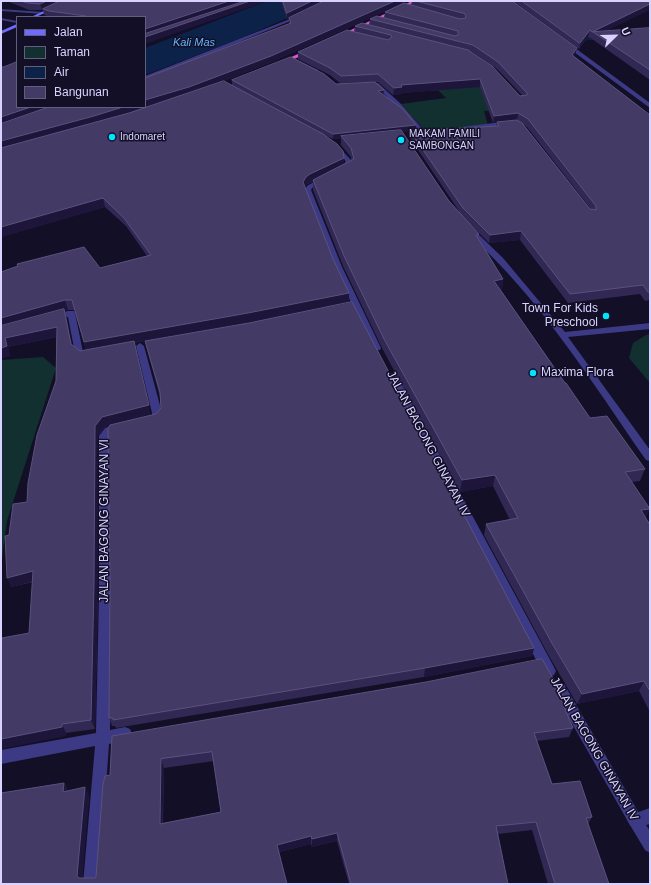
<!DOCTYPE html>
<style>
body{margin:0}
#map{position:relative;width:651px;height:885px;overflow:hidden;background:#130f26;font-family:Arial,sans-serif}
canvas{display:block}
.frame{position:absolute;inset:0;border:2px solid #d9d4ff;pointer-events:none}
.legend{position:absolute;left:16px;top:16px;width:130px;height:92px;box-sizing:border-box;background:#130f26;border:1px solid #625e7d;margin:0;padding:5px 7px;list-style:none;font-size:12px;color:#d9d4ff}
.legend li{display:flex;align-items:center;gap:8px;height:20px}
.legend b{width:20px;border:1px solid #625e7d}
.north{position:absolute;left:595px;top:16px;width:40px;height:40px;-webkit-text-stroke:3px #130f26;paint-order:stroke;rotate:67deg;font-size:11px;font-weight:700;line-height:16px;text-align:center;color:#d9d4ff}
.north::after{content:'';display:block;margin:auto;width:14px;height:18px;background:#d9d4ff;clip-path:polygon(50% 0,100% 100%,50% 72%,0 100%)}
</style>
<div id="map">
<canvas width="651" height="885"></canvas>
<div class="frame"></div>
<ul class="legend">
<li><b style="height:5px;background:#6f6bff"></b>Jalan</li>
<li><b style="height:11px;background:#12302f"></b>Taman</li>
<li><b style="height:11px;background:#0c2248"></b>Air</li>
<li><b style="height:11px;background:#433a66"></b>Bangunan</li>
</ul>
<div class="north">U</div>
</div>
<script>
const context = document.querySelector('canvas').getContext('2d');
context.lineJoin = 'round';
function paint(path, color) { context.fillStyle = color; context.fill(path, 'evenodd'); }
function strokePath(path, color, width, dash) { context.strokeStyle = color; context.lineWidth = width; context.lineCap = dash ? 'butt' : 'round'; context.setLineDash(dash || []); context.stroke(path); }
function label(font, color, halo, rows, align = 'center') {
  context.font = font + ' Arial,sans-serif'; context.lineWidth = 3; context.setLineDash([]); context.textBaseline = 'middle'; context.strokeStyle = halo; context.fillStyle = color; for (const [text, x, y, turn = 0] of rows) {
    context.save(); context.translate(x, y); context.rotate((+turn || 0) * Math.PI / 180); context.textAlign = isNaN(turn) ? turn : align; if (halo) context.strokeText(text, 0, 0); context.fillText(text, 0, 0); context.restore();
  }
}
paint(new Path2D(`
 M 504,85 L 503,110 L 484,111 L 488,126 L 425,131 L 401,104 L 446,98 L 438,90 Z
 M 650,334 L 650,383 L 629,358 L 633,343 L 646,335 Z
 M 43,357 L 56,368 L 7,521 L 1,565 L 1,360 Z`), '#12302f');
paint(new Path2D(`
 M 267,1 L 326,1 L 244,37 L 145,75 L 145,48 Z`), '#0c2248');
paint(new Path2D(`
 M 603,37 L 604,39 L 576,41 L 574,40 Z`), '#0c2248');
paint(new Path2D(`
 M 300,15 L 303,16 L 145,80 L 145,76 Z
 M 563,42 L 567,42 L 650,103 L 650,108 L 563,44 Z
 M 291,57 L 318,70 L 318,71 L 314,72 L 289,59 Z
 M 367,83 L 378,83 L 400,103 L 425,132 L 425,134 L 421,134 L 396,105 L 375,86 L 367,85 Z
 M 509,121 L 512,123 L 511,124 L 462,131 L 459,129 L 462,127 Z
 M 332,144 L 336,144 L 351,160 L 351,169 L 345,172 L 341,172 L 341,170 L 346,167 L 345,160 L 332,146 Z
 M 324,176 L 326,177 L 326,179 L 312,188 L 311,190 L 342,267 L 381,348 L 380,350 L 374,350 L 373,348 L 334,267 L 305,190 L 307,186 Z
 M 468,230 L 474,230 L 503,258 L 565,332 L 650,323 L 650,329 L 568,337 L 650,450 L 650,461 L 646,460 C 591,381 540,298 468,234 Z
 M 68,311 L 74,311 L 75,313 L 83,352 L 89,353 L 90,355 L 89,357 L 79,358 L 75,353 L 68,317 L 53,320 L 49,318 L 50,316 Z
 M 140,343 L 144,346 L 162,413 L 159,420 L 149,423 L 144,420 L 146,418 L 152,416 L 152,413 L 136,346 Z
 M 392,373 L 397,376 L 554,667 L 556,671 L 554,675 L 549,677 L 544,675 L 387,376 Z
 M 122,423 L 125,424 L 127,426 L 125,428 L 111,432 L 109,436 L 111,594 L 110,730 L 125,727 L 130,729 L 132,734 L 130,739 L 109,744 L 99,884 L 83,884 L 95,746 L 1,764 L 1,750 L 96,733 L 99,594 L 99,436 L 105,428 Z
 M 559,682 L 564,684 L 640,815 L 643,820 L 640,825 L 635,828 L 630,825 L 554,692 L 552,688 L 554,684 Z`), '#3d3a85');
paint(new Path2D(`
 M 1,9 L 43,12 L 45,13 L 43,14 L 1,11 Z
 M 1,18 L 17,21 L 17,23 L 1,20 Z
 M 650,808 L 650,824 L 646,825 L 650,831 L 650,853 L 645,850 L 627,820 L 630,815 Z`), '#3d3a85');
paint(new Path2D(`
 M 65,1 L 70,1 L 36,17 L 31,17 Z
 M 17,24 L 17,27 L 1,34 L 1,31 Z`), '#6f6bff');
paint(new Path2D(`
 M 412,1 L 418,1 L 340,38 L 336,37 Z
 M 309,49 L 314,50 L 281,65 L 276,64 Z`), '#e055d1');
paint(new Path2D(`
 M 7,1 L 267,1 L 145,17 L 49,17 L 44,15 L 43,10 L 29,10 Z
 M 281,1 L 408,1 L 272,62 L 211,86 L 232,85 L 232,80 L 336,84 L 383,95 L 416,130 L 496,126 L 497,123 L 493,123 L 480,87 L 402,93 L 401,94 L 393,95 L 378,82 L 340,83 L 330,75 L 298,59 L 298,52 L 354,32 L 355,26 L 369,25 L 370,19 L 384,18 L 385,12 L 411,5 L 412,1 L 512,1 L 575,55 L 574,56 L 650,115 L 650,300 L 645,301 L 640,294 L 568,303 L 520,240 L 489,243 L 468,222 L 479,239 L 503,279 L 502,290 L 501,290 L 565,383 L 590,418 L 645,469 L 640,481 L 632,482 L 646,519 L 650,525 L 650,712 L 639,691 L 577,704 L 549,656 L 484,535 L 486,524 L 510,520 L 493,486 L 460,492 L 383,350 L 343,266 L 313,190 L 313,181 L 306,185 L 305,187 L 349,302 L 249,323 L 146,341 L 534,648 L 532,656 L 424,677 L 116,728 L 115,726 L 112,726 L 109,718 L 110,585 L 110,425 L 105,427 L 98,436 L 98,594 L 95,729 L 66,733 L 66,736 L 29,633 L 33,582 L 11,587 L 9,535 L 27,502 L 56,381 L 56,337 L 8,347 L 10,356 L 1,358 L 18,267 L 17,264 L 100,268 L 147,256 L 126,226 L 105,207 L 1,237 L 1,66 L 17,107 L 145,107 L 289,24 L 289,18 L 308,9 L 287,19 ZM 471,51 L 497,69 L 522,95 L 520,96 ZM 523,124 L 527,127 L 591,209 L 590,209 ZM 410,131 L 410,138 L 461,214 L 449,201 L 402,132 ZM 325,135 L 333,139 L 341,139 L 341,145 L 351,157 L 351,160 L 344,164 ZM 65,310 L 74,310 L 86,350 L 80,351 L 72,345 ZM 145,341 L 147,349 L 160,397 L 161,408 L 156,414 L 135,419 L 150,415 L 134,343 Z
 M 513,1 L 650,1 L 607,31 L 650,28 L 650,80 L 592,39 L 592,38 L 591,39 L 588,37 L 579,49 Z
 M 563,704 L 573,728 L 569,737 L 537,741 L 552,784 L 592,817 L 588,824 L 609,884 L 548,884 L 532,830 L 498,834 L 508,884 L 349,884 L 337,841 L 312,847 L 311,844 L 279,852 L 287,884 L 1,884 L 64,783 L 68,791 L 89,796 L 82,878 L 95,878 L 96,877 L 110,775 L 112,736 ZM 214,761 L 221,812 L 163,823 L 164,768 Z`), '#312854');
paint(new Path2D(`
 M 47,1 L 61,1 L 43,9 L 43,10 L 42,10 L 40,4 Z
 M 229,1 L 247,1 L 145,35 L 145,29 Z
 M 250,1 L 267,1 L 145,44 L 145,37 Z
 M 312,1 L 325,1 L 287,19 L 287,13 Z
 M 395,1 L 408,1 L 272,62 L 190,94 L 96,124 L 1,150 L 1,141 L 123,107 L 145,107 L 145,100 Z
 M 650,4 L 650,10 L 598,35 L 593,32 Z
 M 590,30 L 588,37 L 579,49 L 580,43 Z
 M 577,48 L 575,55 L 570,61 L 572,55 Z
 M 480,79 L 480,87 L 402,93 L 401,94 L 393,95 L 394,88 L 401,85 Z
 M 384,90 L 383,96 L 378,91 Z
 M 31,107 L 54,107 L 1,125 L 1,117 Z
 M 518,113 L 517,121 L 493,123 L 494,116 Z
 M 416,125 L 416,131 L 343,138 L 341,136 L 341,139 L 333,139 L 333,134 Z
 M 344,158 L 344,166 L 310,182 L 306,185 L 304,191 L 303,182 L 306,177 L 310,174 Z
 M 103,198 L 105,207 L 1,237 L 1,227 Z
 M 521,231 L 520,240 L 489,243 L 490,235 Z
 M 503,279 L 502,290 L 492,291 L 494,281 Z
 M 349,293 L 349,302 L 249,323 L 86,351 L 84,342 Z
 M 65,300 L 68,310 L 65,310 L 74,353 L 71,344 L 65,310 L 1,328 L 1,318 Z
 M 57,327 L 59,336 L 8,347 L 10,356 L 1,358 L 1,348 L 5,338 Z
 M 149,405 L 150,415 L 105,427 L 98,436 L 98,594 L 95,729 L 91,720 L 95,426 L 102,417 Z
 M 495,475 L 493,486 L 460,492 L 462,480 Z
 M 650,509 L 645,520 L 641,510 Z
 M 33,571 L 37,580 L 11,587 L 7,578 Z
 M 534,648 L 532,656 L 424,677 L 425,668 Z
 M 644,681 L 639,691 L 577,704 L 582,694 Z
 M 565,699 L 562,708 L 561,700 Z
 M 62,724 L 66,733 L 66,736 L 1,749 L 1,739 Z
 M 161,759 L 164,768 L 162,832 L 160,824 Z
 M 64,783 L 68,792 L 63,792 Z
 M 85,787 L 89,796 L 82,884 L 77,876 Z
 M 337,833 L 337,841 L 312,847 L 312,839 Z
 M 311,836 L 311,844 L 278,852 L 277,845 Z`), '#1d163a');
const building = new Path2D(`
 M 21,1 L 47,1 L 40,4 L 28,3 Z
 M 60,1 L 229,1 L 145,29 L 145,17 L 85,17 L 86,16 L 49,11 L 43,9 Z
 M 245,1 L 250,1 L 145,37 L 145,34 Z
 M 283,1 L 312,1 L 287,13 Z
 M 324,1 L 395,1 L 271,56 L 189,87 L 145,100 L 145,78 L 291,23 L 289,18 Z
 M 416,1 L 512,1 L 577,48 L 572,55 L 650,115 L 650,292 L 648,292 L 643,285 L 570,294 L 521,231 L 490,235 L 463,208 L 410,131 L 499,126 L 497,122 L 517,120 L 522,123 L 590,209 L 596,210 L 596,206 L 528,119 L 518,113 L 494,116 L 480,79 L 401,85 L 402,87 L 394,88 L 378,74 L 341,76 L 330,68 L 298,52 L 347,30 L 388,40 L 392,37 L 391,35 L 355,26 L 362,23 L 468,50 L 492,66 L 520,96 L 527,95 L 527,93 L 498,62 L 473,45 L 370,19 L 377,16 L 455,36 L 458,35 L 458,31 L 385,12 L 404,3 L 460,19 L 466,18 L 465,14 Z
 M 522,1 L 650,1 L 650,4 L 592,32 L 590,30 L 580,43 Z
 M 650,28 L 650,70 L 593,32 Z
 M 291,57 L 324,74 L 336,84 L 375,82 L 384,90 L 378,91 L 403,109 L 416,125 L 333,134 L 232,80 Z
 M 17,62 L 17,107 L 31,107 L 1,117 L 1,66 L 3,67 Z
 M 224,81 L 323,134 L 337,144 L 343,151 L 344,158 L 310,174 L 306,177 L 303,182 L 333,259 L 349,293 L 248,313 L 84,342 L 72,300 L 65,300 L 1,318 L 1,272 L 18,266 L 17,264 L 84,247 L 100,268 L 151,255 L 124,218 L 103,198 L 1,227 L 1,148 L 129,113 Z
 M 49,107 L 123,107 L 94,116 L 1,141 L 1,124 Z
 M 401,130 L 449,201 L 479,234 L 476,235 L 503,279 L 494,281 L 565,383 L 566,383 L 590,418 L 607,416 L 645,469 L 625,472 L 650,509 L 641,510 L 650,525 L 650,691 L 644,681 L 582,694 L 553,645 L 486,524 L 518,518 L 495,475 L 462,480 L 384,339 L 344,256 L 313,180 L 354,159 L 351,148 L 341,136 Z
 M 352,302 L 534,648 L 425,668 L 113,720 L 113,718 L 109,718 L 110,585 L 108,428 L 110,425 L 156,414 L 161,408 L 160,392 L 145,341 L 249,323 Z
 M 64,309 L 71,344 L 80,351 L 134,341 L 149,405 L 102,417 L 95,426 L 94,584 L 91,720 L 62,724 L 62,727 L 1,739 L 1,646 L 2,638 L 29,633 L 33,571 L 7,578 L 5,536 L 9,535 L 13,504 L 27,502 L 28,483 L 37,435 L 56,381 L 57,327 L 5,338 L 7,346 L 1,348 L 1,326 Z
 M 542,659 L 565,699 L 561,700 L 573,728 L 534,733 L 552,784 L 580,781 L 592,817 L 586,818 L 609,884 L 555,884 L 536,822 L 496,826 L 508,884 L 351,884 L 337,833 L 312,839 L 311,836 L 277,845 L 287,884 L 1,884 L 1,793 L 64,783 L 63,792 L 85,787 L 77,876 L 79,878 L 95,878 L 96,877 L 103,784 L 105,776 L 110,775 L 112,736 L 426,682 ZM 212,752 L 221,812 L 160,824 L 161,759 Z`);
paint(building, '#433a66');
strokePath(building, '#5a527e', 1);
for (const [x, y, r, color] of [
 [112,137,4,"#00e5ff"],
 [401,140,4,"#00e5ff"],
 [606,316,4,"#00e5ff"],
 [533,373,4,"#00e5ff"]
]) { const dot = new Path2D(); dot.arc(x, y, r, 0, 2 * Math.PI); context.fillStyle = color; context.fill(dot); strokePath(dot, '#130f26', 1.5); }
label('10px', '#d9d4ff', '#130f26', [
 ["MAKAM FAMILI",409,134],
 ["SAMBONGAN",409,146],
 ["Indomaret",120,137]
], 'left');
label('italic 11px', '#62b6ff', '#130f26', [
 ["Kali Mas",194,43]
]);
label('12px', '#d9d4ff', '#130f26', [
 ["Town For Kids",598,309],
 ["Preschool",598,323],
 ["Maxima Flora",541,373,"left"]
], 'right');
label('12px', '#d9d4ff', '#130f26', [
 ["JALAN BAGONG GINAYAN IV",428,444,62],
 ["JALAN BAGONG GINAYAN VI",105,521,-90],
 ["JALAN BAGONG GINAYAN IV",594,749,60]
]);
</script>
